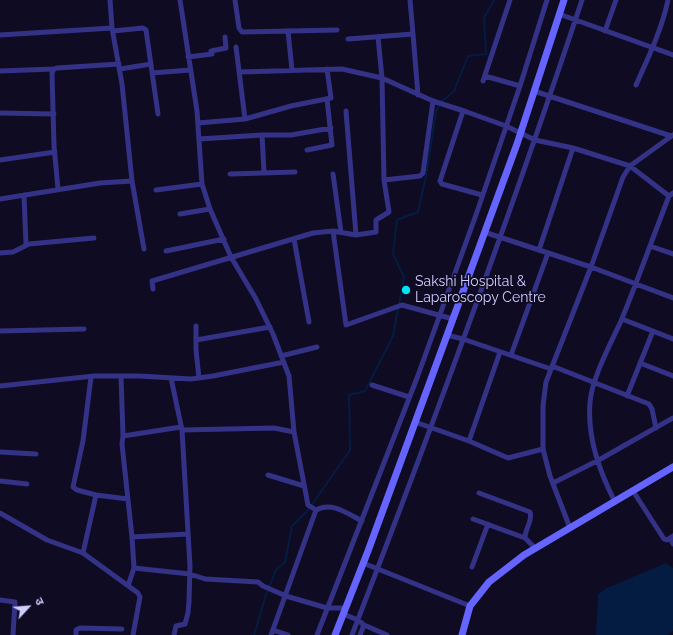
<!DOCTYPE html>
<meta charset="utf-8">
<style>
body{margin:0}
#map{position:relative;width:673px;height:635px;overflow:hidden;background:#0f0b22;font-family:Raleway,"Noto Sans Devanagari",sans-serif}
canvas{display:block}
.north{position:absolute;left:8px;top:587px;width:40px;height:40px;-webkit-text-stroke:3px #0f0b22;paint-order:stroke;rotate:64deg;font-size:11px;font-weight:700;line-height:16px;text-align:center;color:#d2cdff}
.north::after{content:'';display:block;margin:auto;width:14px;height:18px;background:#d2cdff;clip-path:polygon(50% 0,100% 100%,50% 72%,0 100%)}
</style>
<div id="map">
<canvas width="673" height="635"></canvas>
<div class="north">उ</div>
</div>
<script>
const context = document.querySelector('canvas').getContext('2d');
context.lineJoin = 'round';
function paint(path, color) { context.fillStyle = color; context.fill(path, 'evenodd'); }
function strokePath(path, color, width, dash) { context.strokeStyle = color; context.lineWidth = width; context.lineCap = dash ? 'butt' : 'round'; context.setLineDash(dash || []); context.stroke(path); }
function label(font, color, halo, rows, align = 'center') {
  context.font = font + ' Raleway,sans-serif'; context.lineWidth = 3.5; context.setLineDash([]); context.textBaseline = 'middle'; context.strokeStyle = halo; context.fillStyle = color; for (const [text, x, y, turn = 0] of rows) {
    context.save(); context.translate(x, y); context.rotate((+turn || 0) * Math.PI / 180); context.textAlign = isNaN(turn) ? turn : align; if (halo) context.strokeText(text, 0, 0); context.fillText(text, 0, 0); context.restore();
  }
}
paint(new Path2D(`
 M 666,563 L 673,568 L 673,631 L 668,635 L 596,635 L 598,594 L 607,588 Z`), '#051c42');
strokePath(new Path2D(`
 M 254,635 L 266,595 L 276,570 L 285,562 L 292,526 L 309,509 L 350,450 L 349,395 L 365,391 L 393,336 L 404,277 L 393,254 L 397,220 L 418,212 L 426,176 L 436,111 L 442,101 L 454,91 L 468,56 L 486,54 L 484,18 L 494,0`), '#051c42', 2);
strokePath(new Path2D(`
 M 180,0 L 197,111 L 202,184 L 210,209 L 231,257 L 256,299 L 273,334 L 289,376 L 294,432 L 308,505 L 316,510 L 271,635
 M 235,0 L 239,28 L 242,32 L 337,30
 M 410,0 L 413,34
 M 559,14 L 673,55
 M 113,31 L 143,28 L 146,30 L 158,114
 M 288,31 L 292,70
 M 605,31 L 616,0
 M 0,35 L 112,28
 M 348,39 L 413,34 L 418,95
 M 236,47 L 245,119 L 291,106 L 331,98 L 327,69
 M 188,57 L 212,54 L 211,51 L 226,48 L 225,37
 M 120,69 L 151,64
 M 0,71 L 54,69
 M 240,72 L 342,69 L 382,78 L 433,101 L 467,112 L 506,126 L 535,140 L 573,148 L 630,166 L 669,196 L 673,193
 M 152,73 L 190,70
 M 485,76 L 520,86
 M 483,81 L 510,0
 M 636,85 C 648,58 662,29 668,0
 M 534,91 L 671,136
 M 346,111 L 356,235
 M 463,111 L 440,181 L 442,184 L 482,195
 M 0,113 L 54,114
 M 198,123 L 245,119
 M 262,135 L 264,172
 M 199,139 L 262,135 L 291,135 L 331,128
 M 307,150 L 332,145 L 327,99
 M 0,160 L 55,152
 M 230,174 L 295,172
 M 333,174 L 341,232
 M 384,180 L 420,176 L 423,173 L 433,101
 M 132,181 L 144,249
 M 58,189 L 54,146 L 52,73 L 54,69 L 57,68 L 119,64
 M 156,190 L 202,184
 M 24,195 L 26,245
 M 0,199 L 100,183 L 132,181 L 122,84 L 112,28 L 110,0
 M 180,214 L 210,209
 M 333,231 L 346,325 L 402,305 L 453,319
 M 484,232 L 591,267 L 673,298
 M 294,239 L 309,322
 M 650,246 L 673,254
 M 539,250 L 573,148
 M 166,251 L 224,239
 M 0,253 L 13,252 L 29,244 L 94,238
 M 153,289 L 152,281 L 313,233 L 333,231 L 356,235 L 376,232 L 376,220 L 389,212 L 384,180 L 382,78 L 378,37
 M 622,319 L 673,339
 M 196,326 L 196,350 L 199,378
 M 0,331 L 84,329
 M 447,335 L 463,339 L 551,369
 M 196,340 L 270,327
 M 511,355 L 548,253
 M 281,356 L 317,347
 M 640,363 L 673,376
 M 552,366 L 649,404 L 652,409 L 656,428
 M 121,376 L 123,436
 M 171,378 L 182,430 L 190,566 L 189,602 L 188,613 L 185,624 L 176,626 L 174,635
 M 372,385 L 409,397
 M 0,386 L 94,376 L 139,376 L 191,379 L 213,376 L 284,362
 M 627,396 L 653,331
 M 415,422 L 469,441 L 508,458 L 543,449
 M 182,430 L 274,428 L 294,432
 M 469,441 L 500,352
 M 0,452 L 36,454
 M 268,475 L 304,486
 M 0,481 L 27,484
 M 553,483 L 597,461 L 673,418
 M 633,491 L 664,539 L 667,540 L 673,536
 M 479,493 L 530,512 C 533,520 525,529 525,538 L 535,548
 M 96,495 L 128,499
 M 615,502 C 599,471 587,438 590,403 C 591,380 611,343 621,321 C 638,280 653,237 669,196
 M 316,510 C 332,501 348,514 362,521
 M 0,513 L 47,540 L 83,553 L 138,593 L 140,597 L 133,635
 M 473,519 L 525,538
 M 570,528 L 550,476 L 543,449 L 543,406 L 546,382 L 591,267 L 623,177 L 630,166 L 673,135
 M 132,537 L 122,444 L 123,436 L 181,427
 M 670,538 L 673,544
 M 83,553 L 96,495 L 77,490 L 73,487 L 83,441 L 91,377
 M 363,563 L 470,606
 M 472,567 L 488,524
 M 134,568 L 190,574 L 205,579 L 258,582 L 263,586 L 286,596 L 327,608 L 345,608
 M 128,586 L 134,568 L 132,537 L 188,534
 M 0,600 L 15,602 L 13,635
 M 343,614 L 358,620 L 364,625 L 360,635
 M 364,625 L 387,635
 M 273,630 L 288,635
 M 76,635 L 76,630 L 80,628 L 122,629
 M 317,635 L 417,378 L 477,212 L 520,86 L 547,0
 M 352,635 C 433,425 511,214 582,0`), '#343286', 5);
strokePath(new Path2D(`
 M 335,635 L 368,551 L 517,144 L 564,0
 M 462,635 L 470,606 L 489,582 L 524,555 L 673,467`), '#6664ff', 7);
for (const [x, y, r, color] of [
 [406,290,5,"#00e2f8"]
]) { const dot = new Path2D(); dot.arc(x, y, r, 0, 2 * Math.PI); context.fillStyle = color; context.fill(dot); strokePath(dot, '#0f0b22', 1.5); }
label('14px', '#d2cdff', '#0f0b22', [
 ["Sakshi Hospital &",415,282],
 ["Laparoscopy Centre",415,298]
], 'left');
</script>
